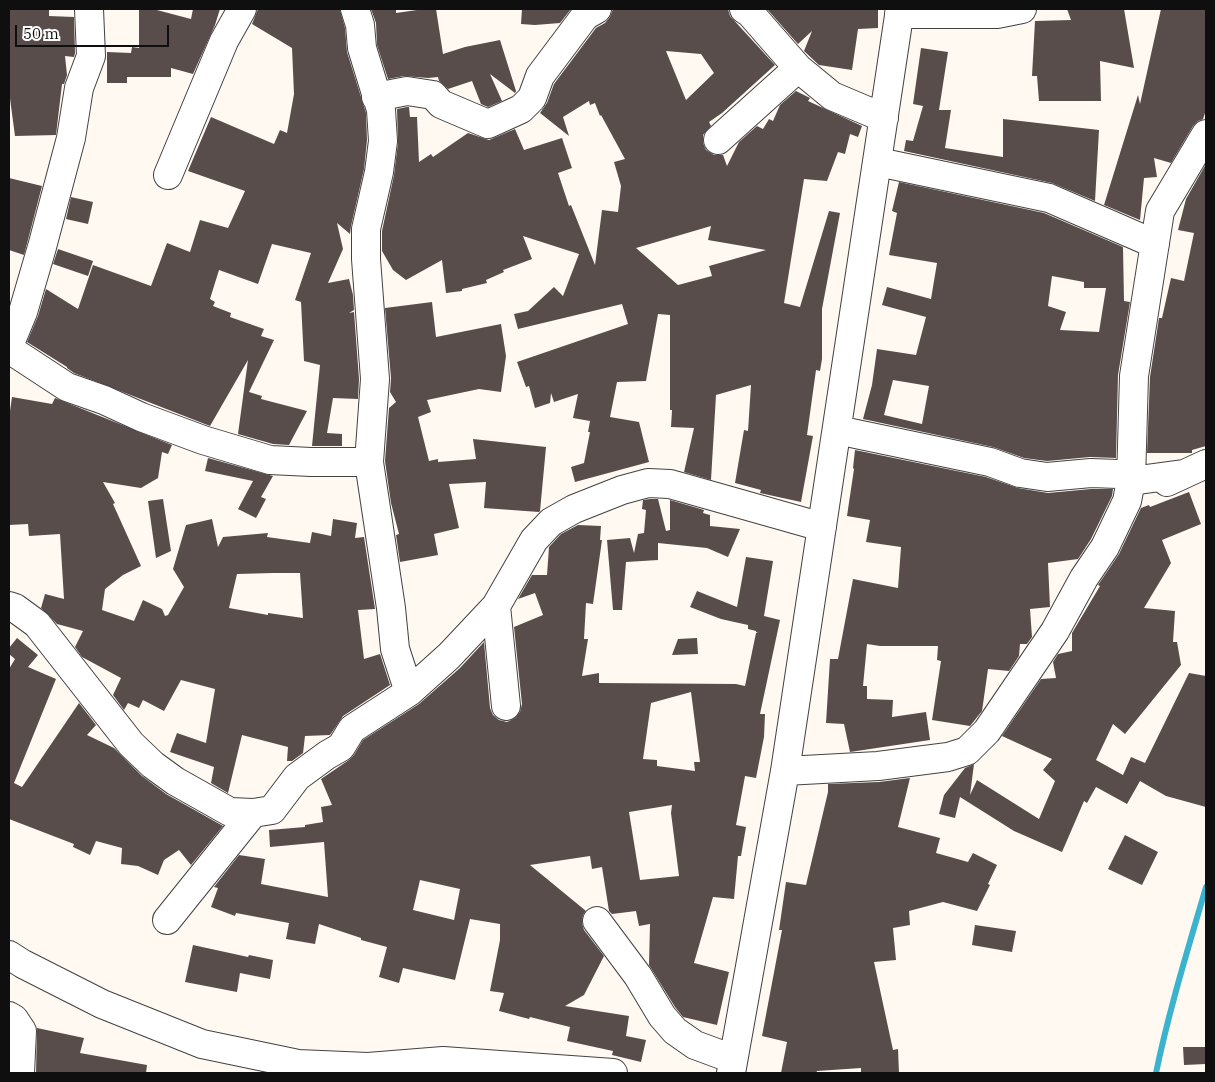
<!DOCTYPE html>
<style>
body{margin:0}
#map{position:relative;width:1215px;height:1082px;overflow:hidden;background:#fff9f1;font-family:"IBM Plex Serif",serif}
canvas{display:block}
.frame{position:absolute;inset:0;border:10px solid #0f0f0f;pointer-events:none}
.scale{position:absolute;left:15px;top:25px;width:154px;height:22px;box-sizing:border-box;border:2px solid #0f0f0f;border-top:0;padding-left:6px;font-size:15px;line-height:18px;white-space:nowrap;color:#0f0f0f;-webkit-text-stroke:4px #fff;paint-order:stroke}
</style>
<div id="map">
<canvas width="1215" height="1082"></canvas>
<div class="frame"></div>
<div class="scale">50 m</div>
</div>
<script>
const context = document.querySelector('canvas').getContext('2d');
context.lineJoin = 'round';
function strokePath(path, color, width, dash) { context.strokeStyle = color; context.lineWidth = width; context.lineCap = dash ? 'butt' : 'round'; context.setLineDash(dash || []); context.stroke(path); }
function paint(path, color) { context.fillStyle = color; context.fill(path, 'evenodd'); }
strokePath(new Path2D(`
 M 1156,1073 C 1169,1010 1188,949 1206,887`), '#3cb3ce', 6);
paint(new Path2D(`
 M 9,9 L 49,9 L 49,16 L 74,17 L 75,53 L 74,57 L 65,56 L 67,75 L 64,84 L 62,84 L 56,135 L 15,136 L 9,91 Z
 M 139,9 L 153,9 L 191,19 L 193,9 L 220,9 L 215,25 L 193,74 L 171,68 L 171,77 L 127,77 L 127,83 L 107,83 L 107,52 L 131,53 L 132,47 L 139,48 Z
 M 258,9 L 323,9 L 340,10 L 345,28 L 347,52 L 366,113 L 367,140 L 364,169 L 351,226 L 350,234 L 337,223 L 343,249 L 328,283 L 349,279 L 353,295 L 354,310 L 349,313 L 354,312 L 359,379 L 358,399 L 333,398 L 327,433 L 342,434 L 342,446 L 312,446 L 320,365 L 304,361 L 301,302 L 295,300 L 311,253 L 272,244 L 258,284 L 219,270 L 210,299 L 215,302 L 213,306 L 231,313 L 230,317 L 264,329 L 261,336 L 274,340 L 249,392 L 262,396 L 261,399 L 307,411 L 289,445 L 273,444 L 238,434 L 248,360 L 210,426 L 74,373 L 67,368 L 67,367 L 27,342 L 38,316 L 46,289 L 78,309 L 93,265 L 151,286 L 167,243 L 190,252 L 200,220 L 228,228 L 245,191 L 188,171 L 211,117 L 274,144 L 280,130 L 287,133 L 294,94 L 292,48 L 252,24 Z
 M 371,9 L 396,9 L 396,13 L 424,9 L 436,9 L 443,54 L 465,47 L 500,40 L 516,91 L 515,93 L 490,74 L 502,101 L 488,107 L 481,104 L 472,81 L 448,89 L 439,81 L 438,77 L 428,78 L 404,76 L 388,79 L 377,45 L 376,23 Z
 M 522,9 L 571,9 L 560,23 L 535,25 L 521,24 Z
 M 613,9 L 728,9 L 730,16 L 775,65 L 722,113 L 709,122 L 711,126 L 703,135 L 703,143 L 706,150 L 714,155 L 723,155 L 727,166 L 739,142 L 757,126 L 763,129 L 769,119 L 773,121 L 780,105 L 796,91 L 810,98 L 808,101 L 862,126 L 858,137 L 850,134 L 845,154 L 838,152 L 827,181 L 804,179 L 784,303 L 800,307 L 829,211 L 840,213 L 822,309 L 822,359 L 820,371 L 816,370 L 807,435 L 813,436 L 801,502 L 760,493 L 761,490 L 735,483 L 744,430 L 748,431 L 751,385 L 716,395 L 711,480 L 684,472 L 694,428 L 671,427 L 672,410 L 670,410 L 670,315 L 658,314 L 646,381 L 617,382 L 610,417 L 639,422 L 649,462 L 575,482 L 571,467 L 584,463 L 590,432 L 588,432 L 590,421 L 573,418 L 578,394 L 554,402 L 551,393 L 550,403 L 535,408 L 529,386 L 526,387 L 517,362 L 628,324 L 622,304 L 518,329 L 514,314 L 528,311 L 554,287 L 563,296 L 579,254 L 523,236 L 532,259 L 503,270 L 504,272 L 486,280 L 487,283 L 462,289 L 462,291 L 446,293 L 442,260 L 406,280 L 393,270 L 382,251 L 382,231 L 394,175 L 398,143 L 397,109 L 407,107 L 409,107 L 410,117 L 417,117 L 419,162 L 431,154 L 433,157 L 468,133 L 489,140 L 515,129 L 524,150 L 562,138 L 572,168 L 558,173 L 569,206 L 571,205 L 595,265 L 602,210 L 618,212 L 621,186 L 614,162 L 625,159 L 601,115 L 600,116 L 595,103 L 590,105 L 589,101 L 563,117 L 569,136 L 540,113 L 547,103 L 554,84 L 596,28 L 605,23 L 610,17 ZM 666,51 L 701,54 L 714,73 L 686,100 ZM 711,226 L 708,240 L 766,250 L 709,266 L 712,276 L 678,285 L 636,248 Z
 M 767,9 L 878,9 L 878,28 L 858,29 L 852,70 L 819,65 L 804,51 L 812,31 L 798,44 Z
 M 1067,9 L 1124,9 L 1134,68 L 1100,61 L 1101,101 L 1039,101 L 1037,76 L 1032,76 L 1035,21 L 1071,20 Z
 M 1161,9 L 1206,9 L 1206,110 L 1203,119 L 1198,121 L 1193,126 L 1171,163 L 1154,158 L 1157,177 L 1144,178 L 1140,220 L 1104,205 L 1138,95 L 1140,104 Z
 M 921,48 L 948,52 L 939,110 L 951,110 L 945,148 L 1003,157 L 1003,119 L 1099,130 L 1095,201 L 1052,183 L 904,151 L 906,140 L 913,141 L 923,106 L 913,104 Z
 M 1206,164 L 1206,446 L 1192,450 L 1192,453 L 1147,453 L 1150,377 L 1159,318 L 1162,318 L 1171,278 L 1184,281 L 1194,233 L 1178,230 L 1186,199 Z
 M 9,178 L 42,186 L 24,255 L 9,250 Z
 M 899,182 L 1044,213 L 1123,247 L 1124,301 L 1130,302 L 1118,375 L 1116,458 L 1090,457 L 1047,461 L 1024,458 L 993,447 L 863,419 L 872,385 L 877,349 L 916,355 L 926,317 L 882,305 L 887,287 L 931,299 L 937,263 L 889,255 L 897,213 L 892,211 ZM 1052,276 L 1084,282 L 1084,288 L 1106,288 L 1099,332 L 1060,330 L 1066,312 L 1048,306 ZM 893,380 L 929,386 L 922,424 L 884,415 Z
 M 71,197 L 93,202 L 88,224 L 66,219 Z
 M 58,249 L 93,261 L 88,276 L 53,264 Z
 M 432,302 L 436,337 L 501,324 L 506,356 L 501,392 L 479,389 L 427,400 L 431,412 L 418,417 L 429,461 L 438,459 L 438,462 L 476,459 L 473,439 L 546,447 L 540,511 L 539,512 L 484,508 L 486,482 L 449,484 L 459,528 L 434,534 L 438,555 L 400,562 L 396,535 L 399,534 L 391,503 L 385,461 L 389,408 L 396,402 L 390,392 L 391,378 L 385,308 Z
 M 12,397 L 52,404 L 55,398 L 172,445 L 168,454 L 162,452 L 158,478 L 141,488 L 103,482 L 115,503 L 113,504 L 141,566 L 123,575 L 105,589 L 102,610 L 134,621 L 143,600 L 162,609 L 165,616 L 168,615 L 184,587 L 173,569 L 186,525 L 212,519 L 218,547 L 223,537 L 268,533 L 267,537 L 310,543 L 312,532 L 331,536 L 333,519 L 357,523 L 355,538 L 364,537 L 375,609 L 358,610 L 364,659 L 380,654 L 390,685 L 343,716 L 330,735 L 305,736 L 303,753 L 292,761 L 287,761 L 288,747 L 242,735 L 228,793 L 211,783 L 214,767 L 170,752 L 177,733 L 206,743 L 215,689 L 181,680 L 164,711 L 143,700 L 139,708 L 128,703 L 124,710 L 113,695 L 121,678 L 82,657 L 75,647 L 83,631 L 57,624 L 41,608 L 45,594 L 64,599 L 60,534 L 29,536 L 28,524 L 9,525 L 9,418 ZM 273,573 L 300,573 L 303,618 L 268,613 L 268,615 L 229,608 L 237,574 Z
 M 855,450 L 986,477 L 1018,488 L 1048,493 L 1091,489 L 1113,489 L 1112,496 L 1091,539 L 1078,559 L 1048,563 L 1050,607 L 1030,609 L 1032,637 L 1027,644 L 1020,644 L 1019,656 L 1009,671 L 988,669 L 982,711 L 970,726 L 932,720 L 941,661 L 937,660 L 938,646 L 880,646 L 867,644 L 863,686 L 867,686 L 867,699 L 893,700 L 892,717 L 926,712 L 930,740 L 850,752 L 844,724 L 826,723 L 830,659 L 838,659 L 853,579 L 898,588 L 901,547 L 866,542 L 870,520 L 847,516 L 854,469 L 853,468 Z
 M 208,458 L 273,476 L 261,497 L 266,499 L 256,518 L 238,509 L 253,481 L 205,471 Z
 M 1189,492 L 1201,524 L 1162,540 L 1171,563 L 1144,608 L 1175,611 L 1173,642 L 1177,642 L 1181,665 L 1125,734 L 1113,724 L 1096,760 L 1123,775 L 1131,757 L 1145,763 L 1189,673 L 1206,676 L 1206,807 L 1166,796 L 1140,781 L 1127,804 L 1096,787 L 1087,803 L 1084,801 L 1062,852 L 1014,831 L 960,797 L 955,818 L 939,814 L 944,795 L 965,768 L 974,764 L 970,795 L 977,780 L 1039,819 L 1055,781 L 1043,770 L 1052,759 L 1002,736 L 1041,679 L 1056,678 L 1053,662 L 1058,654 L 1072,651 L 1072,633 L 1100,586 L 1098,585 L 1119,554 L 1141,508 L 1149,505 L 1150,507 Z
 M 163,499 L 171,551 L 156,558 L 148,501 Z
 M 650,499 L 658,499 L 666,531 L 670,530 L 670,500 L 704,510 L 703,513 L 710,515 L 710,526 L 740,529 L 728,557 L 707,548 L 658,543 L 658,560 L 626,562 L 622,610 L 613,610 L 607,540 L 630,538 L 634,553 L 638,534 L 644,533 L 646,510 L 642,509 L 643,500 Z
 M 578,525 L 601,526 L 600,540 L 602,540 L 593,604 L 586,603 L 584,639 L 588,639 L 582,676 L 599,673 L 599,683 L 736,684 L 745,686 L 756,633 L 758,633 L 756,632 L 756,631 L 748,629 L 748,625 L 721,619 L 690,607 L 697,591 L 737,607 L 746,557 L 773,561 L 764,616 L 780,620 L 760,714 L 765,714 L 764,737 L 756,778 L 745,776 L 736,825 L 746,827 L 741,856 L 738,856 L 734,899 L 713,897 L 694,963 L 729,972 L 717,1025 L 683,1017 L 675,1007 L 649,965 L 650,924 L 639,926 L 636,911 L 612,914 L 609,911 L 602,867 L 592,869 L 590,856 L 530,865 L 586,911 L 583,915 L 582,923 L 584,930 L 604,956 L 584,995 L 565,1006 L 629,1016 L 626,1036 L 646,1040 L 641,1062 L 612,1055 L 613,1051 L 567,1041 L 570,1027 L 530,1017 L 529,1019 L 499,1011 L 504,993 L 490,991 L 500,940 L 500,924 L 470,919 L 455,980 L 403,968 L 399,983 L 379,977 L 387,947 L 361,940 L 361,938 L 319,924 L 315,944 L 286,939 L 289,923 L 236,913 L 235,916 L 211,907 L 218,888 L 214,887 L 239,855 L 265,859 L 261,884 L 328,897 L 324,842 L 270,847 L 269,830 L 305,827 L 305,825 L 323,822 L 321,807 L 332,805 L 321,779 L 349,760 L 354,755 L 363,740 L 419,704 L 460,668 L 484,642 L 490,708 L 493,715 L 499,720 L 507,722 L 515,718 L 520,712 L 522,704 L 514,627 L 543,615 L 535,593 L 518,599 L 532,575 L 547,575 L 549,547 L 561,534 ZM 691,692 L 700,762 L 694,762 L 695,771 L 657,766 L 657,760 L 643,759 L 651,703 ZM 672,805 L 671,813 L 679,876 L 640,880 L 629,812 ZM 420,880 L 460,889 L 454,920 L 413,910 Z
 M 17,638 L 38,655 L 28,667 L 56,679 L 14,783 L 22,787 L 79,703 L 96,725 L 87,735 L 114,748 L 142,776 L 166,794 L 223,826 L 191,865 L 179,850 L 164,860 L 158,875 L 138,866 L 121,864 L 122,848 L 96,841 L 90,855 L 73,847 L 74,844 L 9,819 L 9,669 L 15,659 L 9,654 L 9,648 Z
 M 697,638 L 698,654 L 672,655 L 678,639 Z
 M 910,778 L 898,827 L 940,838 L 936,853 L 968,862 L 973,853 L 997,865 L 988,884 L 990,885 L 977,911 L 943,902 L 909,911 L 910,925 L 893,928 L 896,960 L 874,962 L 893,1050 L 898,1049 L 899,1073 L 861,1073 L 861,1068 L 817,1071 L 816,1073 L 781,1073 L 787,1042 L 762,1036 L 782,930 L 779,930 L 786,882 L 806,885 L 828,792 L 828,784 L 879,782 Z
 M 1125,835 L 1158,852 L 1142,885 L 1108,869 Z
 M 975,925 L 1016,931 L 1012,952 L 972,945 Z
 M 193,945 L 248,957 L 249,955 L 273,960 L 270,979 L 240,973 L 237,992 L 185,982 Z
 M 37,1028 L 84,1038 L 80,1053 L 147,1065 L 146,1073 L 36,1073 Z
 M 1183,1047 L 1206,1047 L 1206,1064 L 1184,1065 Z`), '#584d4b');
const minor = new Path2D(`
 M 355,9 L 360,25 L 362,48 L 381,110 L 383,141 L 379,172 L 366,229 L 366,259 L 375,379 L 369,462 L 391,608 L 395,649 L 409,692
 M 744,9 L 750,13 L 798,68 L 832,96 L 884,118
 M 899,14 L 997,14 L 1022,9
 M 376,97 L 407,91 L 433,95 L 441,104 L 488,124 L 521,109 L 532,98 L 540,76 L 585,16 L 597,9
 M 718,140 L 798,68
 M 878,162 L 1049,198 L 1155,244
 M 168,175 L 224,41 L 242,9
 M 9,346 L 23,312 L 42,247 L 71,138 L 79,88 L 91,56 L 89,9
 M 9,349 L 67,387 L 104,400 L 141,417 L 203,440 L 270,460 L 311,462 L 369,462
 M 837,430 L 990,462 L 1020,473 L 1047,477 L 1091,473 L 1118,474 L 1131,481 L 1183,474
 M 1167,482 L 1206,464
 M 9,606 L 15,608 L 37,624 L 131,744 L 153,765 L 175,781 L 230,812 L 253,813 L 272,810 L 297,777 L 327,755 L 341,747 L 352,729 L 409,692 L 449,656 L 496,606 L 534,540 L 551,522 L 574,509 L 622,490 L 648,483 L 670,484 L 822,527
 M 496,606 L 506,706
 M 785,771 L 878,766 L 948,757 L 967,751 L 987,731 L 1055,631 L 1084,578 L 1105,547 L 1127,501 L 1131,481 L 1134,376 L 1160,211 L 1206,134
 M 167,920 L 253,813
 M 597,921 L 638,976 L 662,1016 L 675,1031 L 695,1045 L 733,1059
 M 9,955 L 23,964 L 102,1004 L 202,1044 L 298,1064 L 368,1067 L 443,1061 L 613,1073
 M 9,1016 L 14,1019 L 22,1031 L 20,1073
 M 731,1073 L 785,771 L 900,9`);
strokePath(minor, '#424242', 30);
strokePath(minor, '#fff', 28);
</script>
